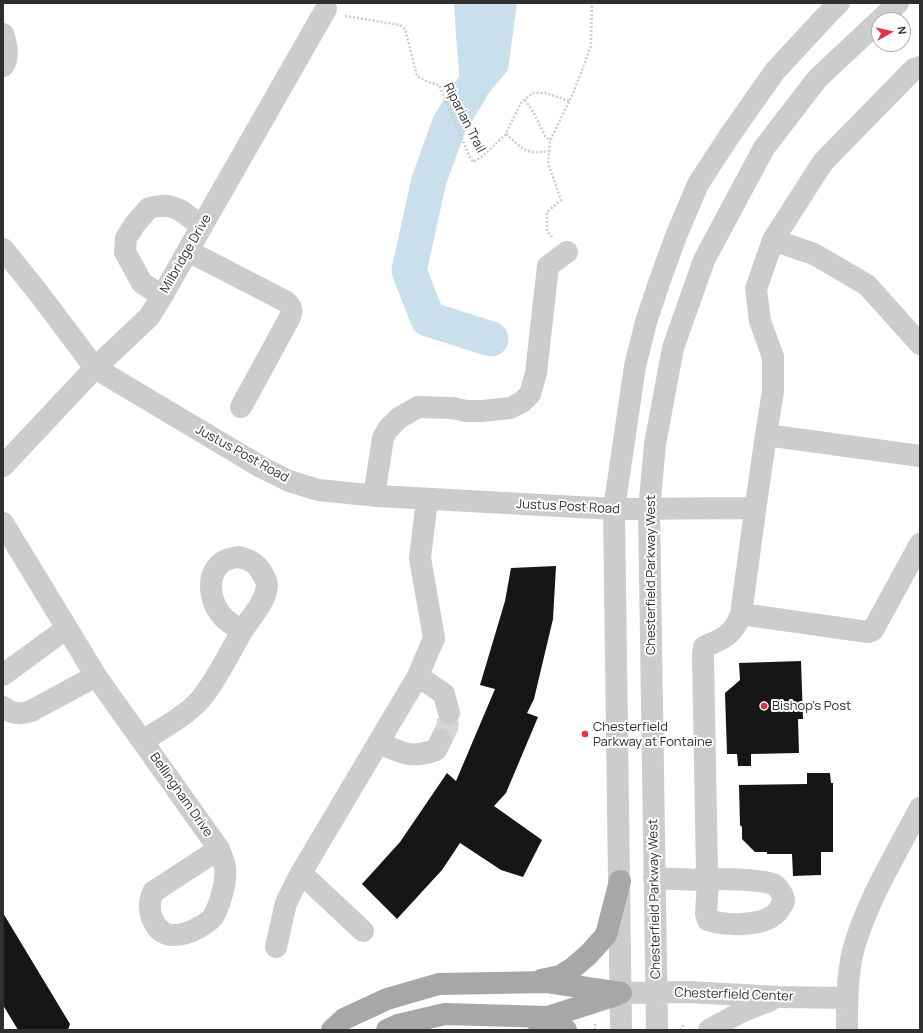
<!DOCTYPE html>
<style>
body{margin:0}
#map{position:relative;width:923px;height:1033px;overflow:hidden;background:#fff;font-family:Manrope,sans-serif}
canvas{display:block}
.frame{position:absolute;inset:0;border:4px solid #2f2f2f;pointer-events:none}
.north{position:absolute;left:871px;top:12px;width:40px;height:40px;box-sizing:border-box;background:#fff;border:1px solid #acacac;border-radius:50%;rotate:82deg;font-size:11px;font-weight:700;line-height:16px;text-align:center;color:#2f2f2f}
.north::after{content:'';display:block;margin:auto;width:14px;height:18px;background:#e43246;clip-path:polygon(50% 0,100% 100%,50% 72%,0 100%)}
</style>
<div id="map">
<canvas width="923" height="1033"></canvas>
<div class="frame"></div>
<div class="north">N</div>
</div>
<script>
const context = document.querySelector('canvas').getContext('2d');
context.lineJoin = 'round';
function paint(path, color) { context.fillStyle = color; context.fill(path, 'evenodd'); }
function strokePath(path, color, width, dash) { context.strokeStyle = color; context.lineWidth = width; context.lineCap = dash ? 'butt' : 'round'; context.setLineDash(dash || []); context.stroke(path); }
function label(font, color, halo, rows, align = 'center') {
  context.font = font + ' Manrope,sans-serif'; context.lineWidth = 4; context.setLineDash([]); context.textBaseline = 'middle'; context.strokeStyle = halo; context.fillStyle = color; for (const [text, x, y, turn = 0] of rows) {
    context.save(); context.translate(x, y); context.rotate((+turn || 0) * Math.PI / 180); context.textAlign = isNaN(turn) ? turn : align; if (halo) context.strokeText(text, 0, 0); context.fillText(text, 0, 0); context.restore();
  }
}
paint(new Path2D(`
 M 454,3 L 517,3 L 508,70 L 484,99 L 460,85 L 456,35 Z`), '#c9dfec');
strokePath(new Path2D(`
 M 470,91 L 449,125 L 429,180 L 409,271 L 428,319 L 491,339`), '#c9dfec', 35);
paint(new Path2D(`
 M 556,566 L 553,619 L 534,699 L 527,713 L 538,717 L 506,793 L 494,806 L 542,840 L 523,877 L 501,870 L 460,843 L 442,870 L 397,919 L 362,884 L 400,842 L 447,773 L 456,781 L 495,689 L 480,685 L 505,601 L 511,568 Z
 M 801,661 L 803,719 L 798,719 L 799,753 L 751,754 L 751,766 L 738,766 L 737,754 L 727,754 L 725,693 L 740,680 L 739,663 Z
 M 807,773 L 830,773 L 831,783 L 833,783 L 833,852 L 821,852 L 821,875 L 793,876 L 792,854 L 767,854 L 767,852 L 755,852 L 742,839 L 742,827 L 740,825 L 739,785 L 807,784 Z
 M 3,913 L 70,1024 L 68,1030 L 18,1030 L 3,1005 Z`), '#161616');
strokePath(new Path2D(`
 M 441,740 L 447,728 L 449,713`), '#d5d5d5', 22, [22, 11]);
strokePath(new Path2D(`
 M 345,16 L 400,25 L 405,29 L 417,76 L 428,82 L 439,85 L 468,153 L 473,162 L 483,156 L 505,135 L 521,103 L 532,93 L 546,93 L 569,101
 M 525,100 L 534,113 L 545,136 L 550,141
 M 506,134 C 523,149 525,155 549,151
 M 552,237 L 547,231 L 547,212 L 561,200 L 548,163 L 550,141 L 574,91 L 591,46 L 592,3
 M 595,1024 L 595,1030
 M 680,1030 L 684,1024`), '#ccc', 2.5, [2, 2]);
strokePath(new Path2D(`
 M 3,34 C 6,43 10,58 3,66
 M 773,240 L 823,162 L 914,69 L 920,67
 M 3,249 L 37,291 L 95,368 L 261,467 L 289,481 L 318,490 L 378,496 L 614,509 L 751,508 L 756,504 L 766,435 L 920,456
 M 188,251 L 285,301 C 292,306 293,311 289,319 L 241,407
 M 162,296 L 142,283 L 125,252 L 126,238 L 135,224 L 149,208 L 160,206 L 169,206 L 180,210 L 202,226
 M 766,435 L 773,391 L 773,357 L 760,321 L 756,289 L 773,240 L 814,254 L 867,285 L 920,344
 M 3,466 L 95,368 L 149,317 L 162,296 L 326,9
 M 374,496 L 383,438 L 388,429 L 399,418 L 418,407 L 453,408 L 466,411 L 482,411 L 510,408 L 522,402 L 530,394 L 536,373 L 548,266 L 567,252
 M 3,523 L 96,676 L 219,849
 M 238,557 C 249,559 257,563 262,573 C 264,577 267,581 267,585 C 266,602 251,617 242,631 C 236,627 229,623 224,618 C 210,604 205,577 221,563 C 226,559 232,558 238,557 Z
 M 741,614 L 868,632 L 873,630 L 920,544
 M 3,675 L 67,628
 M 418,676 L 444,694 L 449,713
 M 3,707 C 12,714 20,715 31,711 L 96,676
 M 143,741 C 163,727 189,715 204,695 C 219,675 230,652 242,631
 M 379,743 C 403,753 410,759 436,750 L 441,740
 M 219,849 C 221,855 224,861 225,867 C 227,881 220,905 213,917 C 209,922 203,925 198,928 C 181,937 161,941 152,918 C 149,908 149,902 153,892 Z
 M 301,873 L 363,931
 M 654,878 L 698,880 L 707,873 L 703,655 L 704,647 C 709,644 714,643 719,640 C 730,635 737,626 741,614 L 756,504
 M 698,880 C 711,878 765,879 775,885 C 779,888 784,896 784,901 C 784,902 782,905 781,906 C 772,928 727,926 708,920 L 706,914 L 708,879
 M 276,947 L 286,903 L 301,873 L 418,676 L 434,638 L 420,558 L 427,500
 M 621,993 L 689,992 L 780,997 L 847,998
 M 621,1030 L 614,509 L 635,366 L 646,322 L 660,280 L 676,236 L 698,184 L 730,135 L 775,71 L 826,16 L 839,3
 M 657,1030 L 649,510 L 655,444 L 673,348 L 704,260 L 764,148 L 817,79 L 898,3
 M 709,1030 L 741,1012 L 771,1000
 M 847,1030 C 847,1006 847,975 853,951 C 867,900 896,854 920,808`), '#ccc', 22);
strokePath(new Path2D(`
 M 541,980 L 560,976 L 573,968 L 589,954 L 606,935 L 620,881
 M 534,1019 L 562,1027 L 566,1030
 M 332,1030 L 344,1019 L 387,999 L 439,984 L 547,982 L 621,993
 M 387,1030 L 398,1025 L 445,1014 L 548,1017 L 616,995`), '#a7a7a7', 22);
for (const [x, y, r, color] of [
 [764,706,4,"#e43246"],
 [585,734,4,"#e43246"]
]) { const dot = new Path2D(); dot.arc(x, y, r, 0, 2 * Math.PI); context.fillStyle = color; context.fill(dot); strokePath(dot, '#fff', 1.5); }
label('13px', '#2f2f2f', '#fff', [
 ["Riparian Trail",464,118,63],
 ["Milbridge Drive",186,254,-60],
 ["Justus Post Road",242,454,29],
 ["Justus Post Road",568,507,3],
 ["Chesterfield Parkway West",651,575,-90],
 ["Bellingham Drive",181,795,55],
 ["Chesterfield Parkway West",655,899,-91],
 ["Chesterfield Center",734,995,2]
]);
label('13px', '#2f2f2f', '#fff', [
 ["Bishop's Post",772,706],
 ["Chesterfield",593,727],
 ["Parkway at Fontaine",593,742]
], 'left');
</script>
